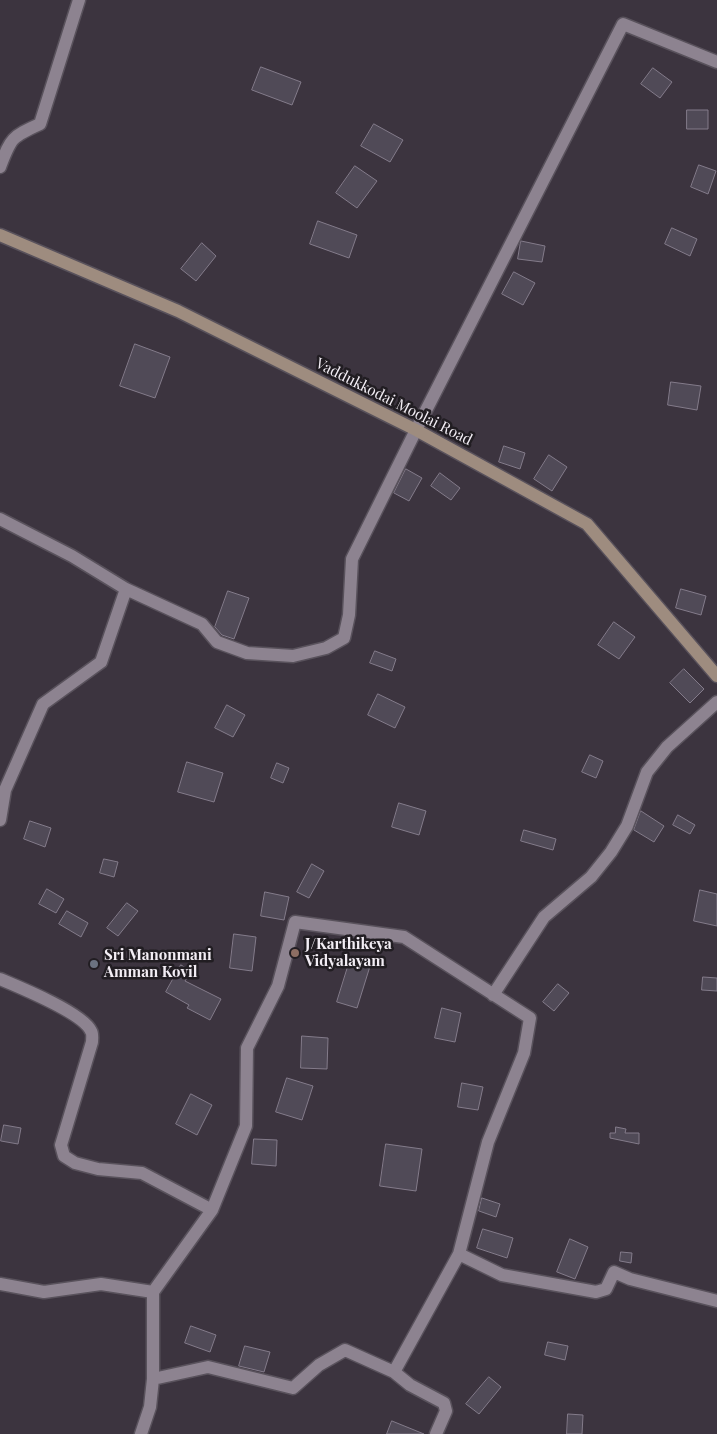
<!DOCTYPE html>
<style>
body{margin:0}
canvas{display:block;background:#3c343f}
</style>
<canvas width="717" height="1434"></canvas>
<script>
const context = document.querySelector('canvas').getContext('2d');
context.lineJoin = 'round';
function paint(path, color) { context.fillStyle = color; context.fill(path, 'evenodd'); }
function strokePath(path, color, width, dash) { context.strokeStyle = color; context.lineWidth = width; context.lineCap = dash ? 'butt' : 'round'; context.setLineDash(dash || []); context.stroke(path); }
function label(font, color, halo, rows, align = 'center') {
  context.font = font + ' "Playfair Display",serif'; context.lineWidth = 5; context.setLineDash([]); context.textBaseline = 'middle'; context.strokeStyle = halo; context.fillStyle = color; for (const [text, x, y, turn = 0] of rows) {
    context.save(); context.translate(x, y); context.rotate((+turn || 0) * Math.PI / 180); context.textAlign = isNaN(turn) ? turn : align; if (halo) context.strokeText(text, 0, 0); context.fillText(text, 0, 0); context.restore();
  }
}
const building = new Path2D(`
 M 261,67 L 301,82 L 292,105 L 252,90 Z
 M 653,68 L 672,82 L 660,98 L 641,84 Z
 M 687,110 L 708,110 L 708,129 L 687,129 Z
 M 374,124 L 403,140 L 390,162 L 361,146 Z
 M 699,165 L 716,171 L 708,194 L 691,187 Z
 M 355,166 L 377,181 L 357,208 L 336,193 Z
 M 318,221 L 357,235 L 349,258 L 310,244 Z
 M 672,228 L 697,239 L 690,256 L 665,244 Z
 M 521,241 L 545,246 L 542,262 L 518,259 Z
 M 202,243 L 216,256 L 196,281 L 181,269 Z
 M 514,272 L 535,283 L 523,305 L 502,294 Z
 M 135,344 L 170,357 L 155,398 L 120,386 Z
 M 671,382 L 701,386 L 697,410 L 668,405 Z
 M 504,446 L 525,453 L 520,469 L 499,462 Z
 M 549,455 L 567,467 L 552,491 L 534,479 Z
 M 406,469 L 422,478 L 409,501 L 394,493 Z
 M 440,473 L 460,488 L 451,500 L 431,486 Z
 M 681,589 L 706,596 L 701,615 L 676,608 Z
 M 228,591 L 249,598 L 234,639 L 222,635 L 215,627 Z
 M 614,622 L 635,637 L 619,659 L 598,645 Z
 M 375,651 L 396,659 L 392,671 L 370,663 Z
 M 684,669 L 704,689 L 690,703 L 670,683 Z
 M 378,694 L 405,707 L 395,728 L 368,715 Z
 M 227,705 L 245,715 L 233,737 L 215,728 Z
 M 590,755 L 603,761 L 596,778 L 582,772 Z
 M 187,762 L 223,773 L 214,802 L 178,792 Z
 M 277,763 L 289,768 L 283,783 L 271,778 Z
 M 399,803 L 426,811 L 419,835 L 392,827 Z
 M 641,811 L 664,826 L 654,842 L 634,830 Z
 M 678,815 L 695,825 L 690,834 L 673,825 Z
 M 30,821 L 51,828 L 45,847 L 24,839 Z
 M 524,830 L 556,839 L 553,850 L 521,841 Z
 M 104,859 L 118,862 L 114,877 L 100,873 Z
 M 312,864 L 324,871 L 309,898 L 297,892 Z
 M 47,889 L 64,899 L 56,913 L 39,904 Z
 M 700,890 L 717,894 L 717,926 L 694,921 Z
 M 265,892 L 289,897 L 284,920 L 261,916 Z
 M 127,903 L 138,911 L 118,936 L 107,928 Z
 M 67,911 L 88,923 L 81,937 L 59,924 Z
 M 234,934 L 256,937 L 252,971 L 230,968 Z
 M 351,957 L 371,963 L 357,1008 L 337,1002 Z
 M 181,965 L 191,971 L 185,981 L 221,999 L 210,1020 L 187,1008 L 189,1005 L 166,992 Z
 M 703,977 L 717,978 L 717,991 L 702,990 Z
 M 558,984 L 569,993 L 554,1011 L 543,1002 Z
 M 442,1008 L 461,1013 L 455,1042 L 435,1038 Z
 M 302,1036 L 328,1038 L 327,1069 L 301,1068 Z
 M 287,1078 L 313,1086 L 302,1120 L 276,1112 Z
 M 462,1083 L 483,1087 L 478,1110 L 458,1107 Z
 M 191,1094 L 212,1105 L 197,1135 L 176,1124 Z
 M 4,1125 L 21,1128 L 18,1144 L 1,1141 Z
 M 616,1127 L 626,1129 L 625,1133 L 639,1133 L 639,1144 L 610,1138 L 610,1133 L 615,1133 Z
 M 254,1139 L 277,1140 L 276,1166 L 252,1164 Z
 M 386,1144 L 422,1149 L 416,1191 L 380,1186 Z
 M 482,1198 L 500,1204 L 496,1217 L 479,1211 Z
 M 483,1229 L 513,1238 L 507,1258 L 477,1248 Z
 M 570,1239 L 588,1247 L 575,1279 L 557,1272 Z
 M 621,1252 L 632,1253 L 631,1263 L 620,1261 Z
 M 191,1326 L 216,1335 L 210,1352 L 185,1343 Z
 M 548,1342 L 568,1346 L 565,1360 L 545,1355 Z
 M 245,1346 L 270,1352 L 264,1372 L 239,1366 Z
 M 489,1377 L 501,1387 L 479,1414 L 466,1404 Z
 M 568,1414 L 583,1415 L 582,1434 L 567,1434 Z
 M 392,1421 L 424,1434 L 387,1434 Z`);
paint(building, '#504a57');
strokePath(building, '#837b8a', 1);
const street = new Path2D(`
 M 0,167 C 11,138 11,137 40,124 L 79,0
 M 0,519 L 72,556 L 126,589 L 202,624 L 217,642 L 247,653 L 293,656 L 326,648 L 344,638 L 349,615 L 352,559 L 416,430 L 623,24 L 717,62
 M 0,820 L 5,790 L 43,704 L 101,662 L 126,589
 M 0,979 C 19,987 83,1013 91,1031 C 93,1034 92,1039 92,1042 L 61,1145 L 64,1156 L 75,1163 L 98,1169 L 142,1173 L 212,1210
 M 493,995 L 544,917 L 591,877 L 611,852 L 627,826 L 647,772 L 667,747 L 717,702
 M 0,1284 L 44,1292 L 101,1284 L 153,1292
 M 153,1379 L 208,1367 L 293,1388 L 319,1365 L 345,1350 L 394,1372
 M 141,1434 L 150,1407 L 153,1379 L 153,1292 L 212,1210 L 246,1126 L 247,1048 L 278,986 L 295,922 L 404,937 L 530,1018 L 524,1053 L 488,1142 L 459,1254 L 502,1275 L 596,1292 L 606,1289 L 614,1272 L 630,1279 L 717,1301
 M 436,1434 L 446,1411 L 444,1403 L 410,1385 L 394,1372 L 459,1254`);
const secondary = new Path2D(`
 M 0,235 L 178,311 L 416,430 L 587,524 L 717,676`);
strokePath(street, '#59525c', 15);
strokePath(secondary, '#59525c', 15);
strokePath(street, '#8d8390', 12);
strokePath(secondary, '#9e8c7f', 12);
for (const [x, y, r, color] of [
 [295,953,5,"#8d6e63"],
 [94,964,5,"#6b7280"]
]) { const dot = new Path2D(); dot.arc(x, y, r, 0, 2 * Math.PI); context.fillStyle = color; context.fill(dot); strokePath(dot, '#211d22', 2); }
label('15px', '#f3eef5', '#211d22', [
 ["Vaddukkodai Moolai Road",394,402,27]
]);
label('bold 15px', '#f3eef5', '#211d22', [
 ["J/Karthikeya",305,944],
 ["Vidyalayam",305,961],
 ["Sri Manonmani",104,955],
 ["Amman Kovil",104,972]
], 'left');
</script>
